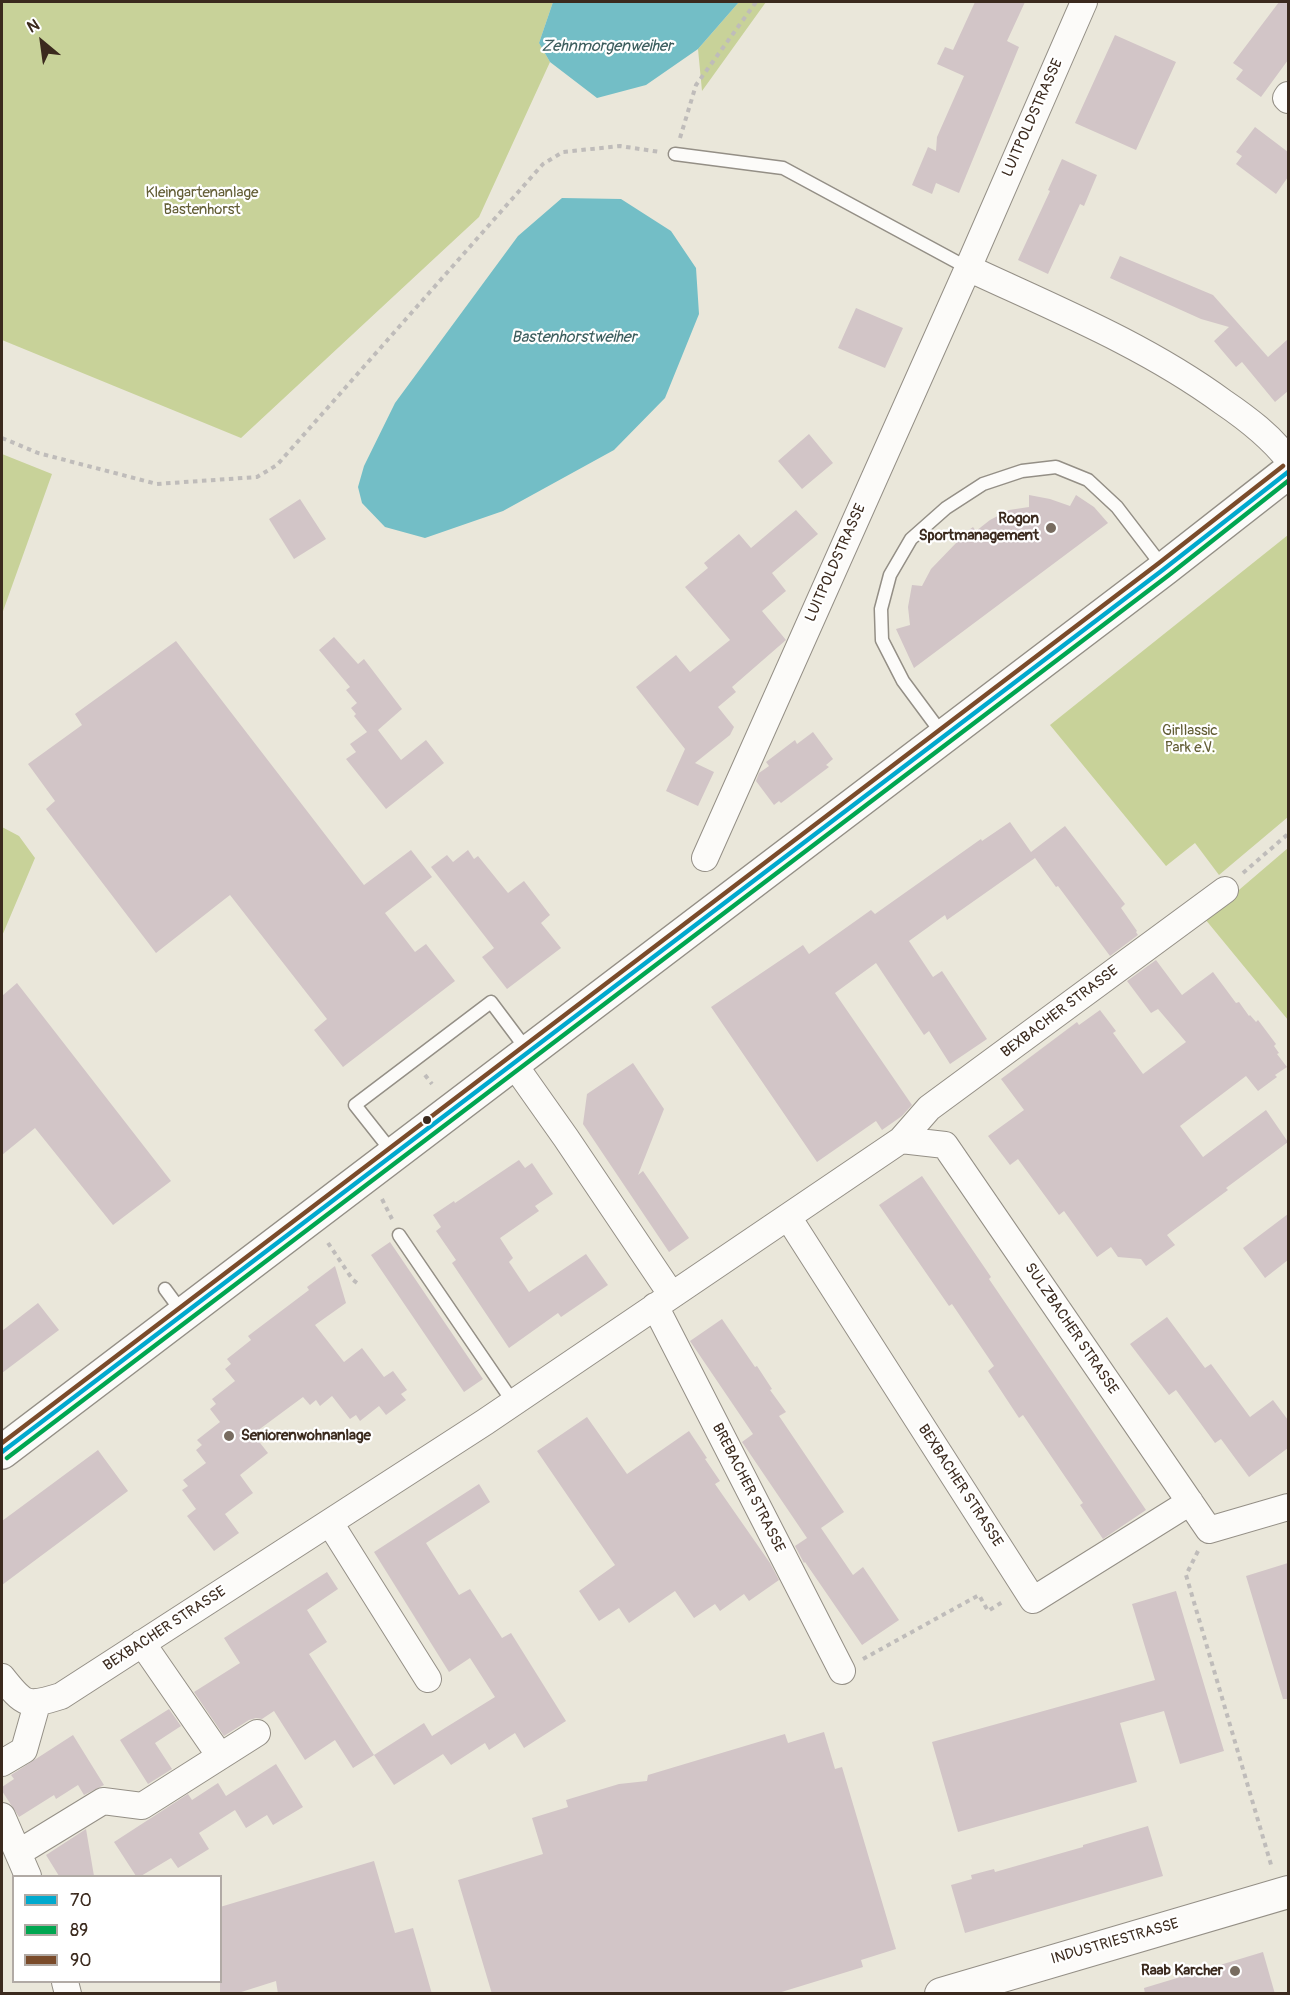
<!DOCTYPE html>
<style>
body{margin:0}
#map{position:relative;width:1290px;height:1995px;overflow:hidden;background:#eae7da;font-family:Pangolin,sans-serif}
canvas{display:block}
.frame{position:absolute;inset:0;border:3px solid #3b2a1e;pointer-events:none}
.legend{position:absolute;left:12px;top:1875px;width:210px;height:108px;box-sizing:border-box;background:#fff;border:2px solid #b1aaa5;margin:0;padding:8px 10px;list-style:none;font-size:18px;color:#3b2a1e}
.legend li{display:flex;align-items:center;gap:12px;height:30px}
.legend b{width:30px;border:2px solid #b1aaa5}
.north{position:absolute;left:12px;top:12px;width:60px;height:60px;-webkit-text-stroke:4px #fff;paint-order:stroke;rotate:331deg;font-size:16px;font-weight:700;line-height:24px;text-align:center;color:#3b2a1e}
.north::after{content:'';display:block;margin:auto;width:21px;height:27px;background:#3b2a1e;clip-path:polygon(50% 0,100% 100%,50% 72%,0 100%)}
</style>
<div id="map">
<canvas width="1290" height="1995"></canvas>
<div class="frame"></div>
<ul class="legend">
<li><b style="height:8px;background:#00a9ce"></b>70</li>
<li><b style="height:8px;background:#00a651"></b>89</li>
<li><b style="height:8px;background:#7a4b2a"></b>90</li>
</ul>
<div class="north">N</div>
</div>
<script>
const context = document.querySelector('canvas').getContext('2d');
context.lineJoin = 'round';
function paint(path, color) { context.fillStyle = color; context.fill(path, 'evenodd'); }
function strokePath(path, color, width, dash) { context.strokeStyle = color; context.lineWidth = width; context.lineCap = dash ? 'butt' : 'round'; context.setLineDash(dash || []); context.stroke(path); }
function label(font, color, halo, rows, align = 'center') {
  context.font = font + ' Pangolin,sans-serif'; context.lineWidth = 4.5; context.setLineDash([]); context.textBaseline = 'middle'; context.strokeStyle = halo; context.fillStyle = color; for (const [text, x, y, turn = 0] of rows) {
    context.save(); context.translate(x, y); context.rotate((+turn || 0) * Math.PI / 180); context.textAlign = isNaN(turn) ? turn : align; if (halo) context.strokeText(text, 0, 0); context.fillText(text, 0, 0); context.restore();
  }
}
paint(new Path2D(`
 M 2,2 L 553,2 L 539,43 L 550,62 L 479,217 L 241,438 L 2,340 Z
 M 739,2 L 766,2 L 702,91 L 698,49 Z
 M 2,454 L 52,474 L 2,614 Z
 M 1288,535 L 1288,817 L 1219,875 L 1195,843 L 1166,866 L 1050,725 Z
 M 2,827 L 19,836 L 35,858 L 2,936 Z
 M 1288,848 L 1288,1020 L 1205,919 Z`), '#c8d299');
paint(new Path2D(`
 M 553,2 L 739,2 L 698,49 L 646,85 L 597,98 L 550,62 L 539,43 Z
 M 562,198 L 621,199 L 671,231 L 696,268 L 699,314 L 665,398 L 614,450 L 503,511 L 425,538 L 385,527 L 362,503 L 358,487 L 364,466 L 395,403 L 518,236 Z`), '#73bec6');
paint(new Path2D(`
 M 975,2 L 1025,2 L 1007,41 L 1019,47 L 959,193 L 936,183 L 932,194 L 912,185 L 928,147 L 936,151 L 937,137 L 964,76 L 937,64 L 945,47 L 953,50 Z
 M 1279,2 L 1288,2 L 1288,60 L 1261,97 L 1236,79 L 1243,70 L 1233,63 Z
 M 1115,35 L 1176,62 L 1136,150 L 1075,123 Z
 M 1255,127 L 1288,152 L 1288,177 L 1276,194 L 1236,164 L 1242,156 L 1236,152 Z
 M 1062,159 L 1097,175 L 1084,206 L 1080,204 L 1048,274 L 1018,260 L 1050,191 L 1048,190 Z
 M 1120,256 L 1213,295 L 1268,357 L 1288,339 L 1288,391 L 1275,402 L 1242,362 L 1236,367 L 1214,341 L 1229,327 L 1201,319 L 1110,278 Z
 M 856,308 L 903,328 L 885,368 L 838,348 Z
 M 809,434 L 833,463 L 802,489 L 778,461 Z
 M 1029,495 L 1050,499 L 1070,506 L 1076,495 L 1094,507 L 1108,523 L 914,668 L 896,629 L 910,625 L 908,607 L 912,585 L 922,586 L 931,569 L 958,541 L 957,539 L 973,527 L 976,531 L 990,520 L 1009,510 L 1029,507 Z
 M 300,499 L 326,539 L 294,559 L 269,519 Z
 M 796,510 L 818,534 L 772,573 L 786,591 L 762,611 L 786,640 L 732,687 L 736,692 L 718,707 L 734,727 L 730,735 L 695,763 L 714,772 L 698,806 L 666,791 L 685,749 L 636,687 L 676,655 L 690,672 L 730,640 L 685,587 L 708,568 L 704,563 L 739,534 L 751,548 Z
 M 334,637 L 358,664 L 364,659 L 402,709 L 378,730 L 401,760 L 426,740 L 444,763 L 386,809 L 346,759 L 356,752 L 350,744 L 367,732 L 354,716 L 356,714 L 351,708 L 357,703 L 346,690 L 350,687 L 319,650 Z
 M 176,641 L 364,885 L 411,850 L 432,877 L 385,913 L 415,952 L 426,944 L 455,981 L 343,1067 L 314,1030 L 327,1019 L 230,895 L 156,953 L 46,809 L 55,801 L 28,764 L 82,725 L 75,714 Z
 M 813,732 L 833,759 L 826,765 L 829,767 L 781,803 L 779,801 L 774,805 L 756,781 L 759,773 L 769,766 L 766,762 L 795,740 L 797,744 Z
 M 1010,822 L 1031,852 L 1065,826 L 1125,904 L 1121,908 L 1137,931 L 1136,932 L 1138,935 L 1110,956 L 1058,886 L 1056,887 L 1035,858 L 947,920 L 945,915 L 909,941 L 933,977 L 942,971 L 987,1039 L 950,1064 L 929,1031 L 924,1035 L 876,963 L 835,993 L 912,1105 L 902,1116 L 882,1130 L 876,1121 L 817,1162 L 711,1007 L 803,945 L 809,954 L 871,910 L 875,914 L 981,839 L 982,841 Z
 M 468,850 L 474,859 L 478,856 L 508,893 L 524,881 L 550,915 L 541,923 L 561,948 L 507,989 L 482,957 L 494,948 L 431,867 L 447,855 L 453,862 Z
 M 1156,960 L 1182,995 L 1213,972 L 1236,1003 L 1239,1002 L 1249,1016 L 1250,1015 L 1256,1022 L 1258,1020 L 1276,1044 L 1274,1046 L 1279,1053 L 1277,1054 L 1287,1067 L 1275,1075 L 1277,1077 L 1258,1091 L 1246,1076 L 1180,1126 L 1203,1157 L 1266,1110 L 1288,1142 L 1226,1188 L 1228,1190 L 1167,1235 L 1175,1245 L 1146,1266 L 1141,1259 L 1118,1257 L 1111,1247 L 1097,1257 L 1064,1211 L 1059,1215 L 1018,1159 L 1010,1165 L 988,1136 L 1024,1110 L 1001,1079 L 1077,1022 L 1079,1025 L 1100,1010 L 1116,1031 L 1113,1033 L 1143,1074 L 1186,1042 L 1158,1009 L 1151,1013 L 1127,981 Z
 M 17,983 L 171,1181 L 113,1225 L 35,1128 L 2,1155 L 2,996 Z
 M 633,1063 L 664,1109 L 638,1175 L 643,1171 L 689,1238 L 669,1252 L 583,1124 L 587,1094 Z
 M 519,1160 L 525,1168 L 532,1163 L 553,1194 L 535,1206 L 539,1211 L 500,1238 L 513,1258 L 509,1262 L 529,1292 L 586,1254 L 608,1285 L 561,1317 L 558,1313 L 509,1348 L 452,1263 L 456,1260 L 436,1231 L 441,1227 L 433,1215 L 454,1201 L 455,1203 Z
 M 922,1176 L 991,1277 L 989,1279 L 1146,1510 L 1103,1539 L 1080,1505 L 1083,1503 L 1023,1415 L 1019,1418 L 988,1371 L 994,1366 L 952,1304 L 949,1306 L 879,1205 Z
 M 1288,1214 L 1288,1260 L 1265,1278 L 1243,1248 Z
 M 390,1242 L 483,1379 L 464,1392 L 371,1255 Z
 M 335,1266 L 346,1303 L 315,1325 L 344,1362 L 362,1348 L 384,1377 L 393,1371 L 407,1390 L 401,1394 L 406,1400 L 386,1415 L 379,1406 L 360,1421 L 356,1415 L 350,1419 L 332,1396 L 320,1406 L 316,1400 L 310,1405 L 303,1397 L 253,1434 L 268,1453 L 240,1475 L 253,1493 L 225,1514 L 239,1533 L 214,1551 L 187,1516 L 196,1509 L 182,1490 L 188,1486 L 183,1480 L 206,1463 L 196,1450 L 202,1445 L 197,1440 L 220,1422 L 210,1409 L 216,1404 L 212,1399 L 235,1381 L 225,1369 L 231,1364 L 227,1359 L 251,1340 L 248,1336 L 309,1290 L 307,1287 Z
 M 38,1303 L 59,1330 L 2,1373 L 2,1331 Z
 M 1167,1317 L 1205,1368 L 1211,1364 L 1250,1417 L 1273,1400 L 1288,1420 L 1288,1448 L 1249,1477 L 1221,1439 L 1215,1443 L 1176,1390 L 1169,1395 L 1130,1344 Z
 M 722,1319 L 755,1367 L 757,1366 L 772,1389 L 770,1390 L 786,1412 L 779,1416 L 844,1512 L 821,1528 L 853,1575 L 863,1567 L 899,1620 L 862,1645 L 805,1562 L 804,1563 L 795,1546 L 807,1538 L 742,1442 L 753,1434 L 690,1341 Z
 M 587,1417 L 627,1474 L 689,1431 L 707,1458 L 705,1459 L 720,1481 L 715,1484 L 770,1563 L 779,1580 L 749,1601 L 744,1594 L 720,1611 L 715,1604 L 694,1618 L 675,1591 L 629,1623 L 619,1608 L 599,1621 L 579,1591 L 615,1565 L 537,1451 Z
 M 98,1450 L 128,1491 L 2,1585 L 2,1521 Z
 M 479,1484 L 490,1502 L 426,1543 L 459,1595 L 470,1589 L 502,1638 L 511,1633 L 566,1721 L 524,1748 L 515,1733 L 489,1750 L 485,1743 L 451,1765 L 443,1754 L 394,1785 L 374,1755 L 424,1723 L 432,1736 L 495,1697 L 470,1658 L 449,1672 L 374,1552 Z
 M 1288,1563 L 1288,1699 L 1283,1699 L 1246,1576 Z
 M 327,1572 L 338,1589 L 307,1610 L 327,1642 L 309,1654 L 374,1755 L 353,1768 L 335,1740 L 305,1760 L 274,1711 L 262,1719 L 256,1718 L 249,1720 L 224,1736 L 194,1692 L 240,1663 L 224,1638 Z
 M 1176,1591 L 1224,1751 L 1180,1764 L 1164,1711 L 1120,1723 L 1137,1782 L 958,1832 L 932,1742 L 1155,1680 L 1132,1604 Z
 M 169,1709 L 181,1726 L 155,1743 L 172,1769 L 148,1784 L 120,1740 Z
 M 824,1732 L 835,1769 L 842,1767 L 896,1949 L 861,1960 L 863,1967 L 775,1994 L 492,1994 L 458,1880 L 543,1854 L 532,1818 L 568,1807 L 566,1800 L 619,1784 L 647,1781 L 648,1775 L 785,1734 L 788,1743 Z
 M 73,1735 L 104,1785 L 84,1795 L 78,1785 L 56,1799 L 54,1795 L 19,1817 L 2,1791 L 2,1787 L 14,1779 L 11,1775 Z
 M 276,1764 L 303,1807 L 273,1825 L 267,1815 L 246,1828 L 235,1810 L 199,1833 L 209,1849 L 178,1868 L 171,1858 L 141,1876 L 136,1876 L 114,1842 L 188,1794 L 192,1800 L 218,1783 L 226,1796 Z
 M 1148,1826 L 1163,1876 L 965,1933 L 951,1885 L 972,1879 L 971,1875 L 994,1869 L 995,1872 L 1083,1847 L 1083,1845 Z
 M 86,1829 L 94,1876 L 59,1876 L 46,1855 Z
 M 374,1861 L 395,1933 L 413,1928 L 432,1994 L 278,1994 L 276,1981 L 235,1994 L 220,1994 L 220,1907 Z
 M 1263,1952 L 1275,1994 L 1145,1994 L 1144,1988 Z`), '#d2c5c7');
const service = new Path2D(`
 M 675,154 L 783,168 L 968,268
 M 943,735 L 903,681 L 882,640 L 881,609 L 890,575 L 911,539 L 946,508 L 983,484 L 1022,471 L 1056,467 L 1088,480 L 1117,507 L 1163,567
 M 393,1153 L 355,1105 L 491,1002 L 527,1050
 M 399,1235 L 513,1402
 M 165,1289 L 182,1312`);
const minor = new Path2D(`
 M 1288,95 L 1286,98 L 1288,100
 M 968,268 C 1056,309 1145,345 1223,402 C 1248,419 1270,436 1288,459
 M 705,858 L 968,268 L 1084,2
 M 513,1063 L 566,1138 L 671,1294
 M 901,1140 L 929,1108 L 1225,890
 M 788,1217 L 1033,1600 L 1190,1502
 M 655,1306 L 842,1671
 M 330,1523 L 428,1679
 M 142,1643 L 220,1756
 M 2,1677 C 24,1705 26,1707 61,1696 L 485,1422 L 901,1140 L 945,1145 L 1209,1530 L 1288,1507
 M 2,1763 L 24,1750 L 37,1704
 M 2,1816 L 28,1876
 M 18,1853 L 103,1801 L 142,1806 L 257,1733
 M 65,1982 L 68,1994`);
const tertiary = new Path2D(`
 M 941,1994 L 1288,1892`);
const secondary = new Path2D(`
 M 2,1452 L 1164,569 L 1288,472`);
strokePath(service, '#948f86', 15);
strokePath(minor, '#948f86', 28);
strokePath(tertiary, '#948f86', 34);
strokePath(secondary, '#948f86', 36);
strokePath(new Path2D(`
 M 680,138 L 696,85 L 756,2
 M 2,438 L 38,453 L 157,484 L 257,477 L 277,465 L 543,164 L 563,152 L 620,146 L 660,152
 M 1243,873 L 1288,834
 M 425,1075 L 432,1084
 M 382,1199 L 392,1219
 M 328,1243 L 353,1280 L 360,1285
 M 1198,1551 L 1186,1575 L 1272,1868
 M 863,1659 L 979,1595 L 988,1611 L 1004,1601`), '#bfbcba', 4, [4.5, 4.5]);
strokePath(service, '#fcfbf9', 12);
strokePath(minor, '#fcfbf9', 26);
strokePath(tertiary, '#fcfbf9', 32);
strokePath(secondary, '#fcfbf9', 33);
strokePath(new Path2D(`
 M 2,1452 L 1164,569 L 1288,472`), '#00a9ce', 4.5);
strokePath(new Path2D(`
 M 7,1458 L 1169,575 L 1288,481`), '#00a651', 4.5);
strokePath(new Path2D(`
 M 2,1443 L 1159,563 L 1283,466`), '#7a4b2a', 4.5);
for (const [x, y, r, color] of [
 [1051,528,6,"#786c60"],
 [427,1120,5,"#3b2a1e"],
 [229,1436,6,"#786c60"],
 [1235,1971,6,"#786c60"]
]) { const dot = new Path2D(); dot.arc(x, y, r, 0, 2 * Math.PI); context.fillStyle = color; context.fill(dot); strokePath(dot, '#fff', 2); }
label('15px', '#3b2a1e', '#fff', [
 ["LUITPOLDSTRASSE",1033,118,-66],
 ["LUITPOLDSTRASSE",836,563,-66],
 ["BEXBACHER STRASSE",1060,1012,-37],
 ["SULZBACHER STRASSE",1071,1329,56],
 ["BEXBACHER STRASSE",960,1486,57],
 ["BREBACHER STRASSE",748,1488,63],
 ["BEXBACHER STRASSE",165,1629,-33],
 ["INDUSTRIESTRASSE",1115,1942,-16]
]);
label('15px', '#635e36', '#fff', [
 ["Kleingartenanlage",202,193],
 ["Bastenhorst",202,210],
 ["Girllassic",1190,731],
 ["Park e.V.",1190,748]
]);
label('bold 15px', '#3b2a1e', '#fff', [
 ["Rogon",1039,519],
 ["Sportmanagement",1039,536],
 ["Seniorenwohnanlage",241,1436,"left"],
 ["Raab Karcher",1223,1971]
], 'right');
label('italic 16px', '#3d5e5e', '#fff', [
 ["Zehnmorgenweiher",607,47],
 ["Bastenhorstweiher",574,338]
]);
</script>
